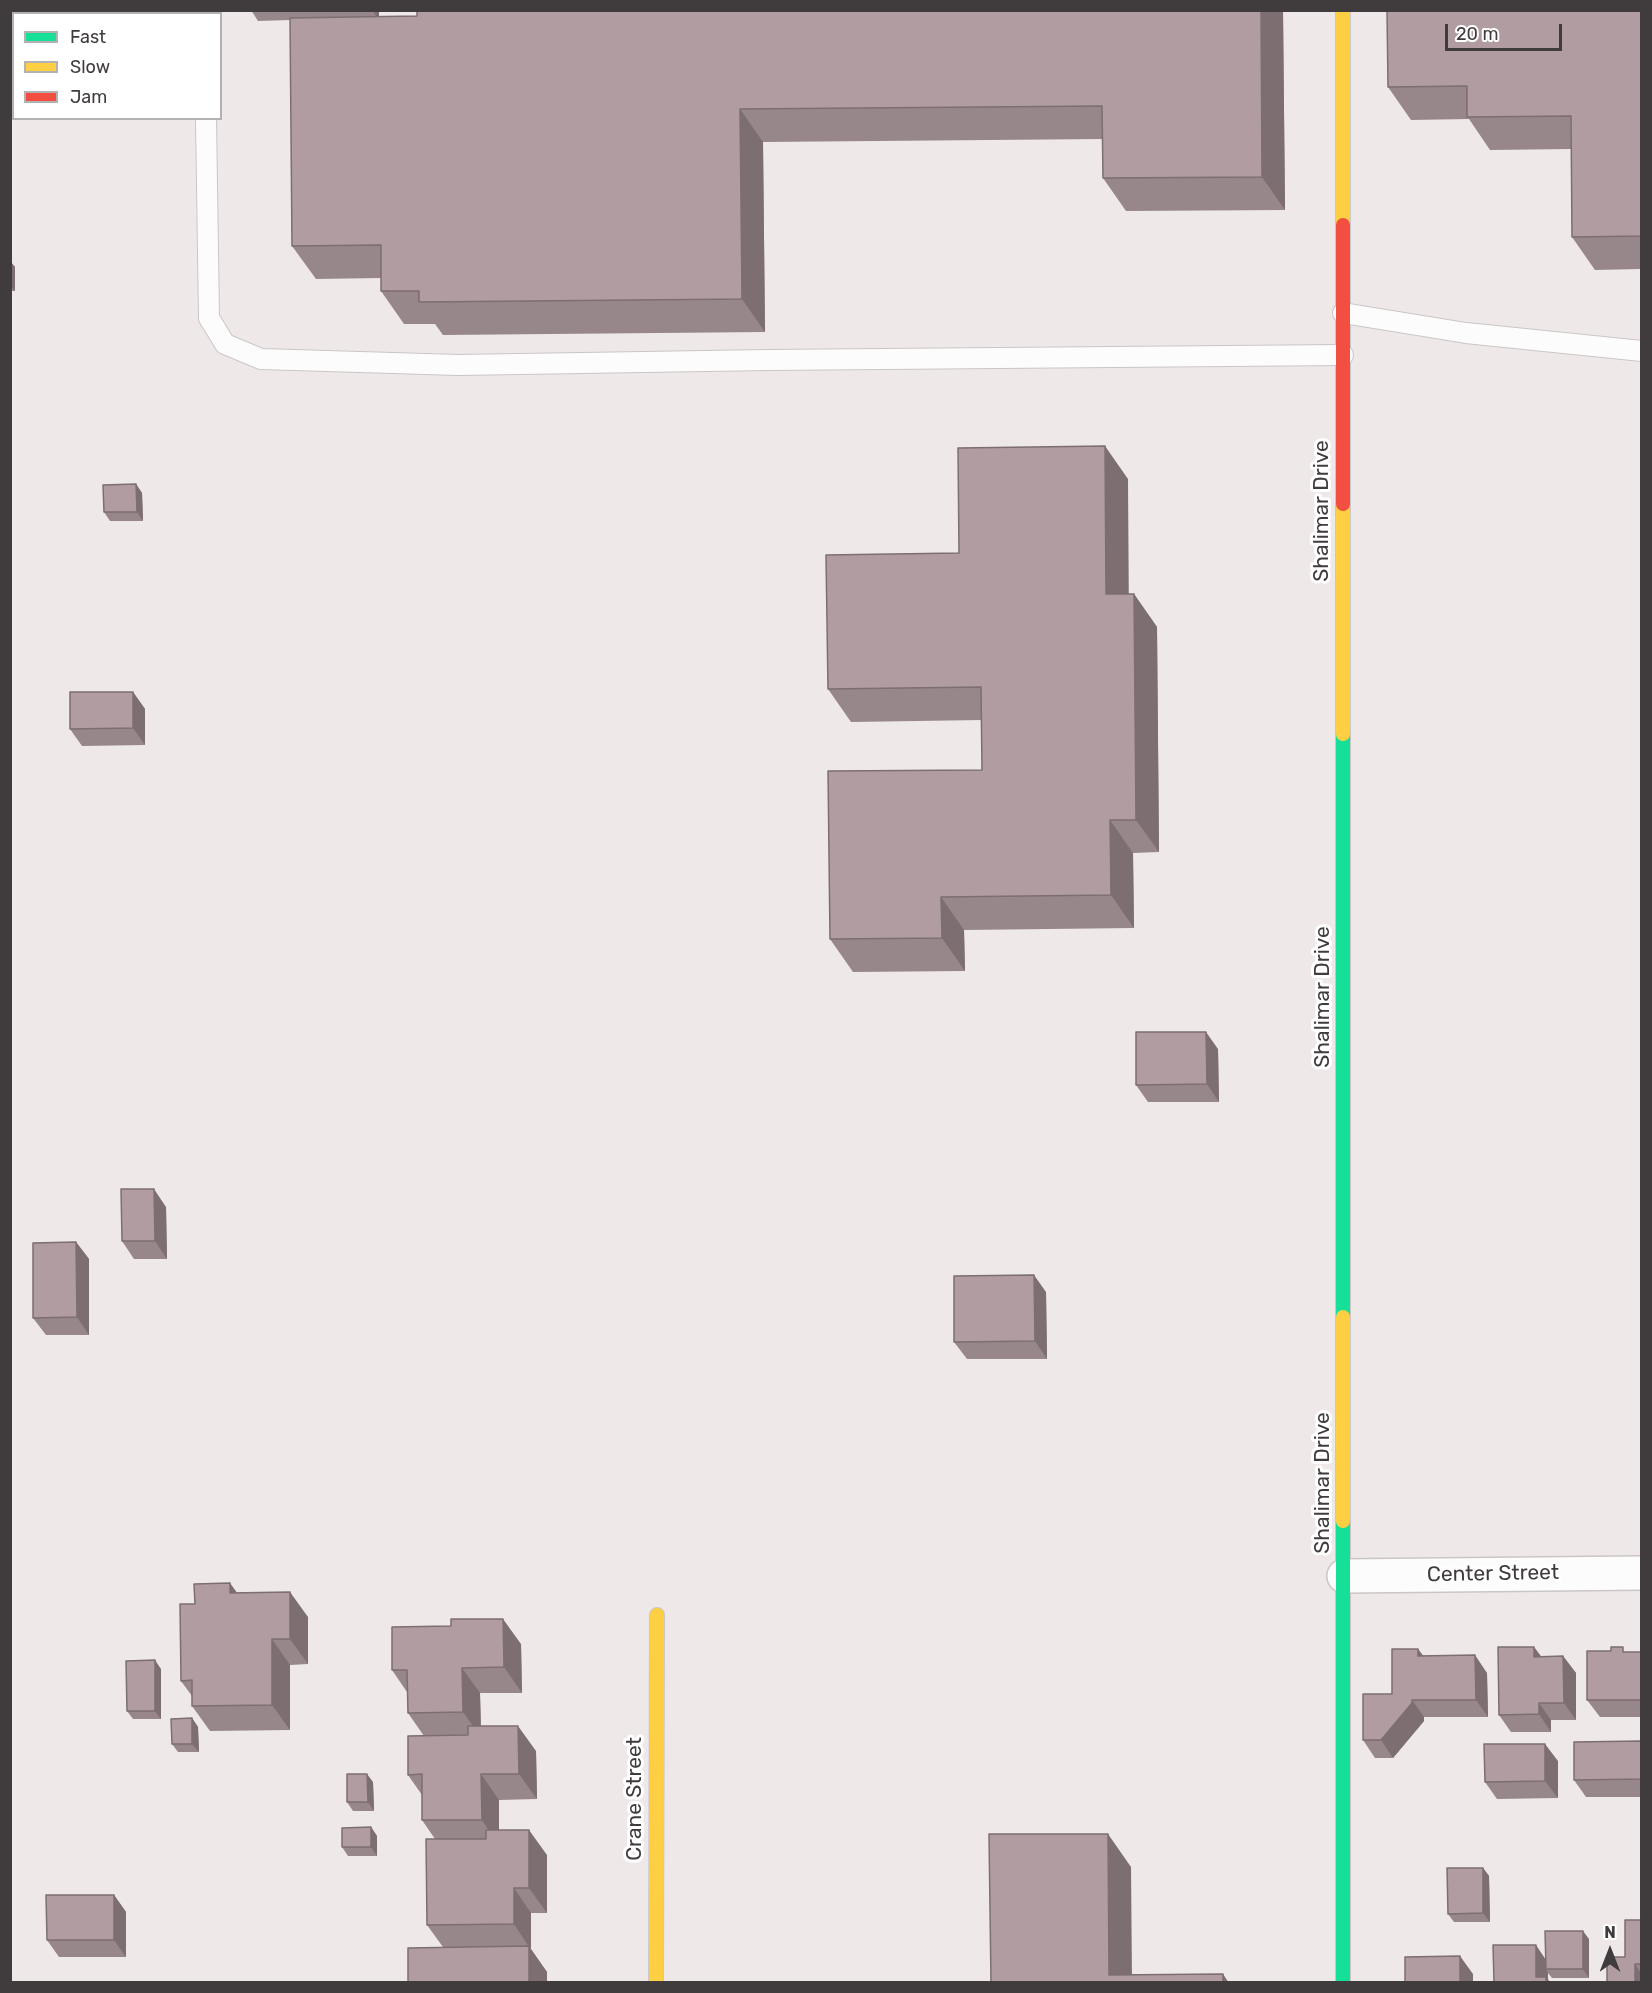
<!DOCTYPE html>
<style>
body{margin:0}
#map{position:relative;width:1652px;height:1993px;overflow:hidden;background:#efe8e9;font-family:Rubik,sans-serif}
canvas{display:block}
.frame{position:absolute;inset:0;border:12px solid #403b3c;pointer-events:none}
.legend{position:absolute;left:12px;top:12px;width:210px;height:108px;box-sizing:border-box;background:#fff;border:2px solid #b3b1b1;margin:0;padding:8px 10px;list-style:none;font-size:18px;color:#403b3c}
.legend li{display:flex;align-items:center;gap:12px;height:30px}
.legend b{width:30px;border:2px solid #b3b1b1}
.north{position:absolute;left:1580px;top:1921px;width:60px;height:60px;-webkit-text-stroke:4px #fff;paint-order:stroke;rotate:0deg;font-size:16px;font-weight:700;line-height:24px;text-align:center;color:#403b3c}
.north::after{content:'';display:block;margin:auto;width:21px;height:27px;background:#403b3c;clip-path:polygon(50% 0,100% 100%,50% 72%,0 100%)}
.scale{position:absolute;left:1445px;top:24px;width:117px;height:27px;box-sizing:border-box;border:3px solid #403b3c;border-top:0;padding-left:8px;font-size:18px;line-height:21px;white-space:nowrap;color:#403b3c;-webkit-text-stroke:4px #fff;paint-order:stroke}
</style>
<div id="map">
<canvas width="1652" height="1993"></canvas>
<div class="frame"></div>
<ul class="legend">
<li><b style="height:8px;background:#16e098"></b>Fast</li>
<li><b style="height:8px;background:#ffcf43"></b>Slow</li>
<li><b style="height:8px;background:#f24e42"></b>Jam</li>
</ul>
<div class="north">N</div>
<div class="scale">20 m</div>
</div>
<script>
const context = document.querySelector('canvas').getContext('2d');
context.lineJoin = 'round';
function strokePath(path, color, width, dash) { context.strokeStyle = color; context.lineWidth = width; context.lineCap = dash ? 'butt' : 'round'; context.setLineDash(dash || []); context.stroke(path); }
function paint(path, color) { context.fillStyle = color; context.fill(path, 'evenodd'); }
function label(font, color, halo, rows, align = 'center') {
  context.font = font + ' Rubik,sans-serif'; context.lineWidth = 6; context.setLineDash([]); context.textBaseline = 'middle'; context.strokeStyle = halo; context.fillStyle = color; for (const [text, x, y, turn = 0] of rows) {
    context.save(); context.translate(x, y); context.rotate((+turn || 0) * Math.PI / 180); context.textAlign = isNaN(turn) ? turn : align; if (halo) context.strokeText(text, 0, 0); context.fillText(text, 0, 0); context.restore();
  }
}
const lane = new Path2D(`
 M 190,10 L 191,14
 M 206,118 L 209,318 L 225,344 L 261,359 L 458,365 L 768,360 L 1343,355
 M 1343,313 L 1466,333 L 1642,351`);
const street = new Path2D(`
 M 1344,1576 L 1642,1573`);
const fast = new Path2D(`
 M 1343,734 L 1343,1317
 M 1343,1521 L 1343,1982`);
const slow = new Path2D(`
 M 1343,10 L 1343,225
 M 1343,504 L 1343,734
 M 1343,1317 L 1343,1521
 M 656,1982 L 657,1615`);
const jam = new Path2D(`
 M 1343,225 L 1343,504`);
strokePath(lane, '#cbc6c6', 22);
strokePath(street, '#cbc6c6', 36);
strokePath(fast, '#cbc6c6', 16);
strokePath(slow, '#cbc6c6', 16);
strokePath(jam, '#cbc6c6', 16);
strokePath(lane, '#fdfcfc', 20);
strokePath(street, '#fdfcfc', 33);
strokePath(fast, '#16e098', 14);
strokePath(slow, '#ffcf43', 14);
strokePath(jam, '#f24e42', 14);
paint(new Path2D(`
 M 251,10 L 379,10 L 379,17 L 417,16 L 417,10 L 1283,10 L 1285,210 L 1126,211 L 1103,178 L 1103,139 L 763,142 L 765,332 L 443,335 L 435,324 L 404,324 L 381,291 L 381,278 L 316,279 L 292,246 L 290,20 L 258,21 Z
 M 1641,10 L 1641,269 L 1595,270 L 1572,237 L 1571,149 L 1490,150 L 1469,119 L 1411,120 L 1388,87 Z
 M 10,261 L 15,267 L 15,291 L 10,291 Z
 M 1128,479 L 1128,594 L 1134,594 L 1157,627 L 1159,852 L 1133,853 L 1134,928 L 964,930 L 965,971 L 853,972 L 830,939 L 982,770 L 982,720 L 851,722 L 828,689 L 959,553 Z
 M 136,484 L 142,493 L 143,521 L 110,521 L 104,512 Z
 M 133,692 L 145,709 L 145,745 L 82,746 L 70,729 Z
 M 1218,1049 L 1219,1102 L 1148,1102 L 1136,1085 Z
 M 166,1207 L 167,1259 L 134,1259 L 122,1241 Z
 M 76,1242 L 89,1259 L 89,1335 L 46,1335 L 33,1318 Z
 M 1046,1292 L 1047,1359 L 967,1359 L 954,1342 Z
 M 236,1593 L 308,1617 L 308,1664 L 290,1665 L 290,1730 L 210,1731 L 192,1706 L 192,1696 L 181,1681 Z
 M 521,1644 L 522,1693 L 480,1693 L 481,1726 L 536,1751 L 537,1799 L 499,1800 L 499,1830 L 547,1855 L 547,1913 L 531,1913 L 531,1950 L 547,1972 L 547,1983 L 443,1947 L 427,1925 L 435,1839 L 422,1820 L 422,1795 L 408,1775 L 424,1736 L 408,1713 L 407,1692 L 392,1670 Z
 M 1534,1647 L 1541,1656 L 1563,1656 L 1576,1673 L 1576,1720 L 1551,1720 L 1551,1732 L 1511,1732 L 1499,1715 Z
 M 1418,1649 L 1423,1656 L 1487,1673 L 1488,1717 L 1424,1717 L 1424,1721 L 1393,1758 L 1375,1758 L 1363,1740 L 1392,1694 Z
 M 1627,1652 L 1641,1652 L 1641,1717 L 1600,1717 L 1587,1700 Z
 M 161,1669 L 161,1719 L 133,1719 L 127,1711 Z
 M 192,1718 L 198,1727 L 199,1752 L 178,1752 L 172,1744 Z
 M 1641,1741 L 1641,1797 L 1586,1797 L 1574,1780 Z
 M 1558,1761 L 1558,1798 L 1497,1799 L 1485,1782 Z
 M 373,1782 L 374,1811 L 353,1811 L 347,1802 Z
 M 371,1827 L 377,1836 L 377,1856 L 348,1856 L 342,1847 Z
 M 1483,1868 L 1489,1876 L 1490,1922 L 1454,1922 L 1448,1914 Z
 M 114,1895 L 126,1912 L 126,1957 L 59,1957 L 47,1940 Z
 M 1641,1920 L 1641,1983 L 1625,1957 Z
 M 1589,1939 L 1589,1978 L 1552,1978 L 1548,1973 L 1548,1979 L 1494,1983 Z`), '#98878a');
paint(new Path2D(`
 M 372,10 L 379,10 L 379,20 Z
 M 1261,10 L 1283,10 L 1285,210 L 1262,177 Z
 M 740,109 L 763,142 L 765,332 L 742,299 Z
 M 10,261 L 15,267 L 15,291 L 10,285 Z
 M 1105,446 L 1128,479 L 1129,627 L 1106,594 Z
 M 136,484 L 142,493 L 143,521 L 137,512 Z
 M 1134,594 L 1157,627 L 1159,852 L 1136,820 Z
 M 133,692 L 145,709 L 145,745 L 133,728 Z
 M 1110,820 L 1133,853 L 1134,928 L 1111,895 Z
 M 941,897 L 964,930 L 965,971 L 942,938 Z
 M 1206,1032 L 1218,1049 L 1219,1102 L 1207,1084 Z
 M 154,1189 L 166,1207 L 167,1259 L 155,1241 Z
 M 76,1242 L 89,1259 L 89,1335 L 77,1317 Z
 M 1034,1275 L 1046,1292 L 1047,1359 L 1035,1341 Z
 M 230,1583 L 248,1608 L 230,1593 Z
 M 290,1592 L 308,1617 L 308,1664 L 290,1639 Z
 M 503,1619 L 521,1644 L 522,1693 L 504,1667 Z
 M 272,1639 L 290,1665 L 290,1730 L 272,1705 Z
 M 1534,1647 L 1546,1664 L 1534,1657 Z
 M 1418,1649 L 1431,1666 L 1418,1656 Z
 M 1475,1655 L 1487,1673 L 1488,1717 L 1476,1700 Z
 M 1563,1656 L 1576,1673 L 1576,1720 L 1564,1703 Z
 M 155,1660 L 161,1669 L 161,1719 L 155,1711 Z
 M 462,1668 L 480,1693 L 481,1737 L 463,1712 Z
 M 1412,1700 L 1424,1717 L 1424,1721 L 1393,1758 L 1381,1740 Z
 M 1539,1703 L 1551,1720 L 1551,1732 L 1539,1714 Z
 M 192,1718 L 198,1727 L 199,1752 L 192,1744 Z
 M 518,1726 L 536,1751 L 537,1799 L 519,1774 Z
 M 1545,1744 L 1558,1761 L 1558,1798 L 1545,1781 Z
 M 367,1774 L 373,1782 L 374,1811 L 368,1802 Z
 M 481,1774 L 499,1800 L 499,1846 L 482,1820 Z
 M 371,1827 L 377,1836 L 377,1856 L 371,1847 Z
 M 529,1830 L 547,1855 L 547,1913 L 529,1888 Z
 M 1108,1834 L 1131,1867 L 1132,1983 L 1109,1975 Z
 M 1483,1868 L 1489,1876 L 1490,1922 L 1483,1913 Z
 M 514,1888 L 531,1913 L 531,1950 L 514,1924 Z
 M 114,1895 L 126,1912 L 126,1957 L 114,1940 Z
 M 1583,1931 L 1589,1939 L 1589,1978 L 1583,1969 Z
 M 1536,1945 L 1548,1963 L 1546,1969 L 1548,1973 L 1548,1979 L 1550,1983 L 1540,1983 L 1536,1977 Z
 M 529,1946 L 547,1972 L 547,1983 L 529,1983 Z
 M 1460,1956 L 1473,1974 L 1473,1983 L 1460,1983 Z
 M 1635,1964 L 1641,1973 L 1641,1983 L 1635,1983 Z
 M 1223,1974 L 1229,1983 L 1223,1983 Z`), '#7c6e71');
const building = new Path2D(`
 M 417,10 L 1261,10 L 1262,177 L 1103,178 L 1102,106 L 740,109 L 742,299 L 419,302 L 419,291 L 381,291 L 381,245 L 292,246 L 290,18 L 417,16 Z
 M 1387,10 L 1641,10 L 1641,236 L 1572,237 L 1571,116 L 1467,117 L 1467,86 L 1388,87 Z
 M 1105,446 L 1106,594 L 1134,594 L 1136,820 L 1110,820 L 1111,895 L 941,897 L 942,938 L 830,939 L 828,771 L 982,770 L 981,687 L 828,689 L 826,555 L 959,553 L 958,448 Z
 M 136,484 L 137,512 L 104,512 L 103,485 Z
 M 70,692 L 133,692 L 133,728 L 70,729 Z
 M 1136,1032 L 1206,1032 L 1207,1084 L 1136,1085 Z
 M 121,1189 L 154,1189 L 155,1241 L 122,1241 Z
 M 76,1242 L 77,1317 L 33,1318 L 33,1243 Z
 M 1034,1275 L 1035,1341 L 954,1342 L 954,1276 Z
 M 230,1583 L 230,1593 L 290,1592 L 290,1639 L 272,1639 L 272,1705 L 192,1706 L 192,1680 L 181,1681 L 180,1604 L 195,1604 L 194,1584 Z
 M 451,1619 L 503,1619 L 504,1667 L 462,1668 L 463,1712 L 408,1713 L 407,1670 L 392,1670 L 392,1627 L 451,1626 Z
 M 1498,1647 L 1534,1647 L 1534,1657 L 1563,1656 L 1564,1703 L 1539,1703 L 1539,1714 L 1499,1715 Z
 M 1611,1647 L 1623,1647 L 1623,1652 L 1641,1652 L 1641,1700 L 1587,1700 L 1587,1651 L 1611,1651 Z
 M 1392,1649 L 1418,1649 L 1418,1656 L 1475,1655 L 1476,1700 L 1412,1700 L 1412,1703 L 1381,1740 L 1363,1740 L 1363,1694 L 1392,1694 Z
 M 155,1660 L 155,1711 L 127,1711 L 126,1661 Z
 M 192,1718 L 192,1744 L 172,1744 L 171,1719 Z
 M 468,1726 L 518,1726 L 519,1774 L 481,1774 L 482,1820 L 422,1820 L 422,1774 L 408,1775 L 408,1736 L 468,1735 Z
 M 1641,1741 L 1641,1779 L 1574,1780 L 1574,1742 Z
 M 1484,1744 L 1545,1744 L 1545,1781 L 1485,1782 Z
 M 347,1774 L 367,1774 L 368,1802 L 347,1802 Z
 M 371,1827 L 371,1847 L 342,1847 L 342,1828 Z
 M 486,1830 L 529,1830 L 529,1888 L 514,1888 L 514,1924 L 427,1925 L 426,1839 L 486,1839 Z
 M 989,1834 L 1108,1834 L 1109,1975 L 1223,1974 L 1223,1983 L 991,1983 Z
 M 1447,1868 L 1483,1868 L 1483,1913 L 1448,1914 Z
 M 46,1895 L 114,1895 L 114,1940 L 47,1940 Z
 M 1625,1920 L 1641,1920 L 1641,1964 L 1635,1964 L 1635,1983 L 1607,1983 L 1607,1957 L 1625,1957 Z
 M 1545,1931 L 1583,1931 L 1583,1969 L 1546,1969 Z
 M 1493,1945 L 1536,1945 L 1536,1977 L 1546,1977 L 1546,1983 L 1494,1983 Z
 M 529,1946 L 529,1983 L 408,1983 L 408,1948 Z
 M 1460,1956 L 1460,1983 L 1405,1983 L 1405,1957 Z`);
paint(building, '#b19da1');
strokePath(building, '#7c6e71', 1.5);
label('21px', '#403b3c', '#fff', [
 ["Shalimar Drive",1322,511,-90],
 ["Shalimar Drive",1323,997,-90],
 ["Shalimar Drive",1323,1483,-90],
 ["Center Street",1493,1574,-1],
 ["Crane Street",635,1799,-90]
]);
</script>
